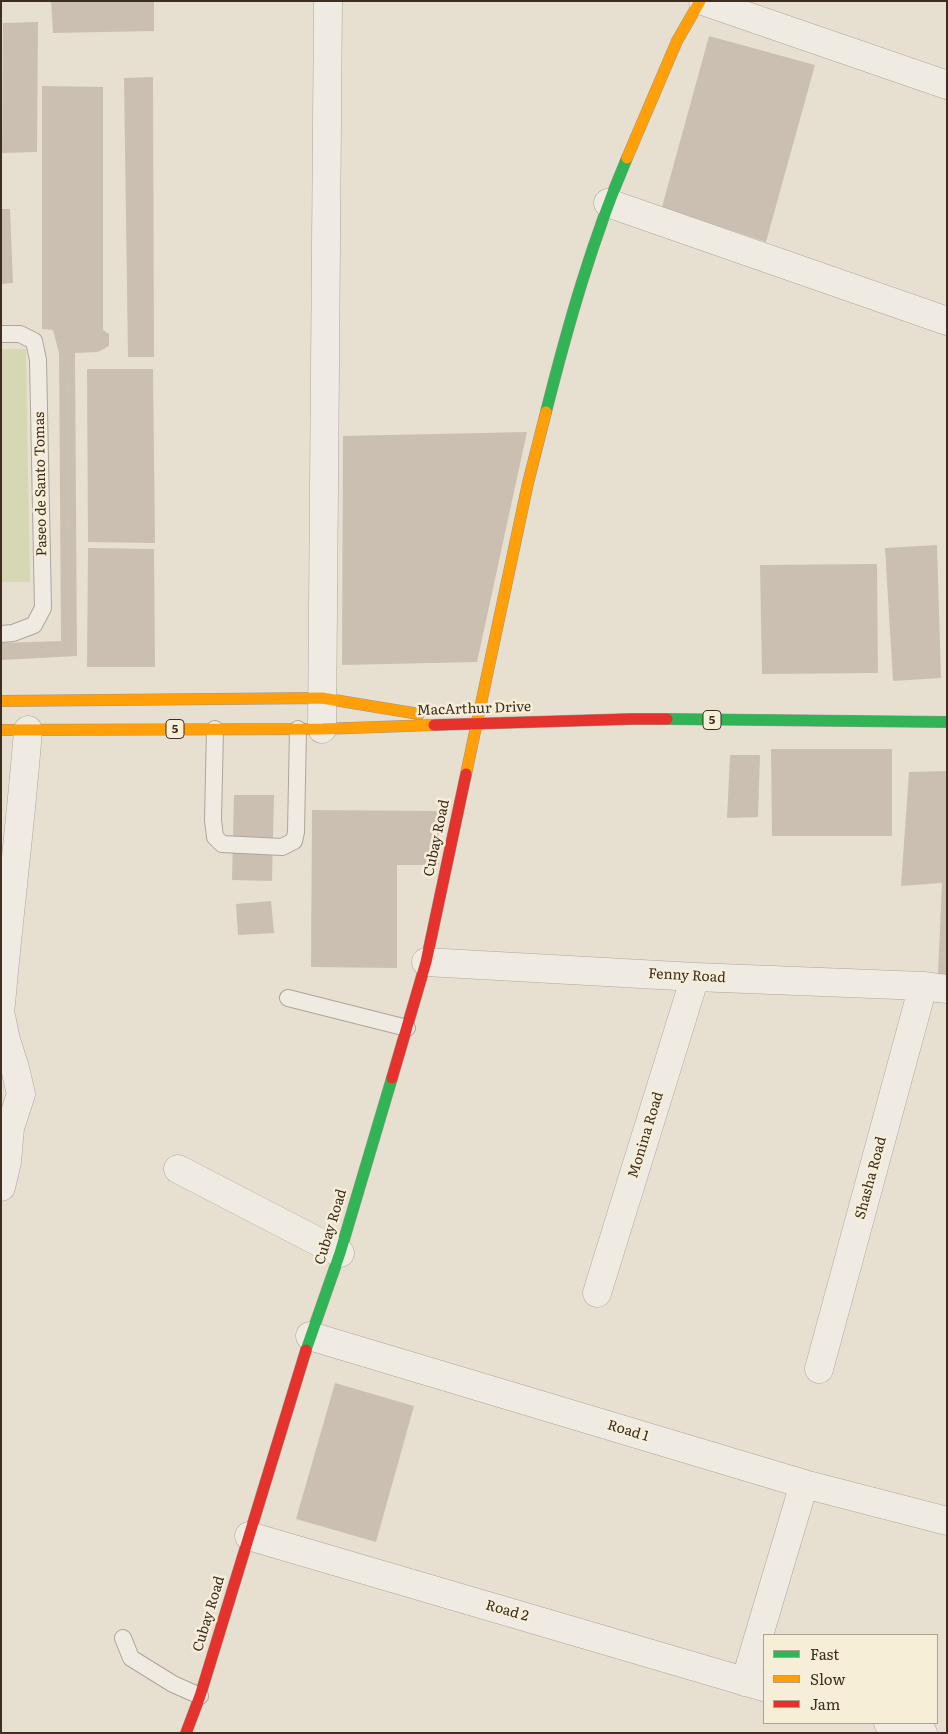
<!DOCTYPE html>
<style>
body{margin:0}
#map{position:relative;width:948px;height:1734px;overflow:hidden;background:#e7e0d1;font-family:Literata,serif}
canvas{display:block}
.frame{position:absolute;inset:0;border:2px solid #3d2e20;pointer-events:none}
.legend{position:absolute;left:763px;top:1634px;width:175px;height:90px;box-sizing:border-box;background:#f7eed8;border:1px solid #ada18e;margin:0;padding:6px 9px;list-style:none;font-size:15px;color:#3d2e20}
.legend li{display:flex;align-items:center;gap:10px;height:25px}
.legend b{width:25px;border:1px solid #ada18e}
</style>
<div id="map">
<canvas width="948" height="1734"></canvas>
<div class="frame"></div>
<ul class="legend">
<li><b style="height:6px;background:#30b455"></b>Fast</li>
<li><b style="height:6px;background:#ff9f0a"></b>Slow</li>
<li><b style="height:6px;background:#e5322d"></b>Jam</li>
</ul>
</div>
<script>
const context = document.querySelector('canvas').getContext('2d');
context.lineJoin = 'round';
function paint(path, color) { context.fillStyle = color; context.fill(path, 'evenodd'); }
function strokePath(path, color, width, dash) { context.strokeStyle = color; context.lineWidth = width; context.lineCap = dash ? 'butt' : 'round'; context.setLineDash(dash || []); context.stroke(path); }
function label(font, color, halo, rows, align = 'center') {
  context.font = font + ' Literata,serif'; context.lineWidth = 5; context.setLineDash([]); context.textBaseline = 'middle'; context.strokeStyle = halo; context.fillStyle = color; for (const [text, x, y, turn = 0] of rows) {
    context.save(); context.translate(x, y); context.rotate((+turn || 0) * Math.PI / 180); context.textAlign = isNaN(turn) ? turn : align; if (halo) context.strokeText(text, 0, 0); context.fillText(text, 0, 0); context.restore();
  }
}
paint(new Path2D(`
 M 1,349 L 26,349 L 30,582 L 1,582 Z`), '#d6d7b3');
paint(new Path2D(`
 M 51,1 L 154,1 L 154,31 L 53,33 Z
 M 38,22 L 37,152 L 2,153 L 3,23 Z
 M 709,36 L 815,65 L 766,242 L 662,207 Z
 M 153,77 L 154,357 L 128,357 L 124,78 Z
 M 42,86 L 103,87 L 103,330 L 109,334 L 109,346 L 98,352 L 75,353 L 77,656 L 1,660 L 1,643 L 61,641 L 59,353 L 53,330 L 42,329 Z
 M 1,209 L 10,209 L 13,283 L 1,284 Z
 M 87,369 L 153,369 L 155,543 L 88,542 Z
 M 527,432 L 477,662 L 342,665 L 343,436 Z
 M 937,545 L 941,678 L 893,681 L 885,548 Z
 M 88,548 L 154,549 L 155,667 L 87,667 Z
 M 877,564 L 878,673 L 762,674 L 760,565 Z
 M 771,749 L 892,749 L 892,836 L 772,836 Z
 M 730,755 L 760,755 L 758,817 L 727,818 Z
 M 947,771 L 947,975 L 938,974 L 942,883 L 901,886 L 909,772 Z
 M 234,795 L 274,795 L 272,881 L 232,880 Z
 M 312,810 L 439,811 L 439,865 L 397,865 L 397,968 L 311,967 Z
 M 271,901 L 274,933 L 238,935 L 236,904 Z
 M 335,1383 L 414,1406 L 376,1542 L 296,1519 Z`), '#cbbfb2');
const lane = new Path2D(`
 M 1,334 L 20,334 L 34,341 L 38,360 L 43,608 L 34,625 L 13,633 L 1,634
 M 215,729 L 213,820 L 215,837 L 222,844 L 282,847 L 294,841 L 296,832 L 298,729
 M 288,998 L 407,1028
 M 123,1638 L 131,1658 L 173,1684 L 200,1696`);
const street = new Path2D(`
 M 703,1 L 947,85
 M 608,203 L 947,321
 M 322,729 L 328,1
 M 426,962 L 695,977 L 923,986 L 947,989
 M 1,1004 C 9,913 21,822 28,730
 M 1,1016 L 6,1040 L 15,1068 L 21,1094 L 10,1128 L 1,1128
 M 178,1169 L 340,1253
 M 1,1187 L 7,1162 L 10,1128
 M 597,1293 L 695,977
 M 310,1336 L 804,1484 L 947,1521
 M 819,1369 L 923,986
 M 249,1536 L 764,1687
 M 745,1682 L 804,1484
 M 888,1723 L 923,1733`);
const fast = new Path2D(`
 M 546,412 C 568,325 592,240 627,158
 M 667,719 L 947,722
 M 306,1350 L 340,1253 L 392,1078`);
const slow = new Path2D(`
 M 627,158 L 677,41 L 700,1
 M 1,701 L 322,698 L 419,714
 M 1,730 L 322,729 L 434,725
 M 466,774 L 528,483 L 546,412`);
const jam = new Path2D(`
 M 434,725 L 631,719 L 667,719
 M 392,1078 L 426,962 L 466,774
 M 186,1733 L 200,1696 L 306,1350`);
strokePath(lane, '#ada599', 18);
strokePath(street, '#ada599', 29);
strokePath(fast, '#9c958a', 12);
strokePath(slow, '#9c958a', 12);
strokePath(jam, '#9c958a', 12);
strokePath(new Path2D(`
 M 38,650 L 69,649 L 67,359 L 59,359`), '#c8c2b9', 3, [4, 2.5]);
strokePath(lane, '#efebe3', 16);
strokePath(street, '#efebe3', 28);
strokePath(fast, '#30b455', 11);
strokePath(slow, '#ff9f0a', 11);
strokePath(jam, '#e5322d', 11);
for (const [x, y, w] of [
 [712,720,18],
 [175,729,18]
]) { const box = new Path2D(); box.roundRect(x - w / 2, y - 9.5, w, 19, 4); context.fillStyle = '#f7eed8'; context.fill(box); strokePath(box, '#3d2e20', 1); }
label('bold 12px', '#3d2e20', null, [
 ["5",712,720],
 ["5",175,729]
]);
label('14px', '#3d2e20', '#f7eed8', [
 ["Paseo de Santo Tomas",41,484,-91],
 ["MacArthur Drive",474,709,-2],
 ["Cubay Road",437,838,-78],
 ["Fenny Road",687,976,3],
 ["Monina Road",646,1135,-73],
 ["Shasha Road",871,1178,-75],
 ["Cubay Road",331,1227,-73],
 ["Road 1",628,1431,17],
 ["Road 2",507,1611,16],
 ["Cubay Road",209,1614,-73]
]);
</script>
